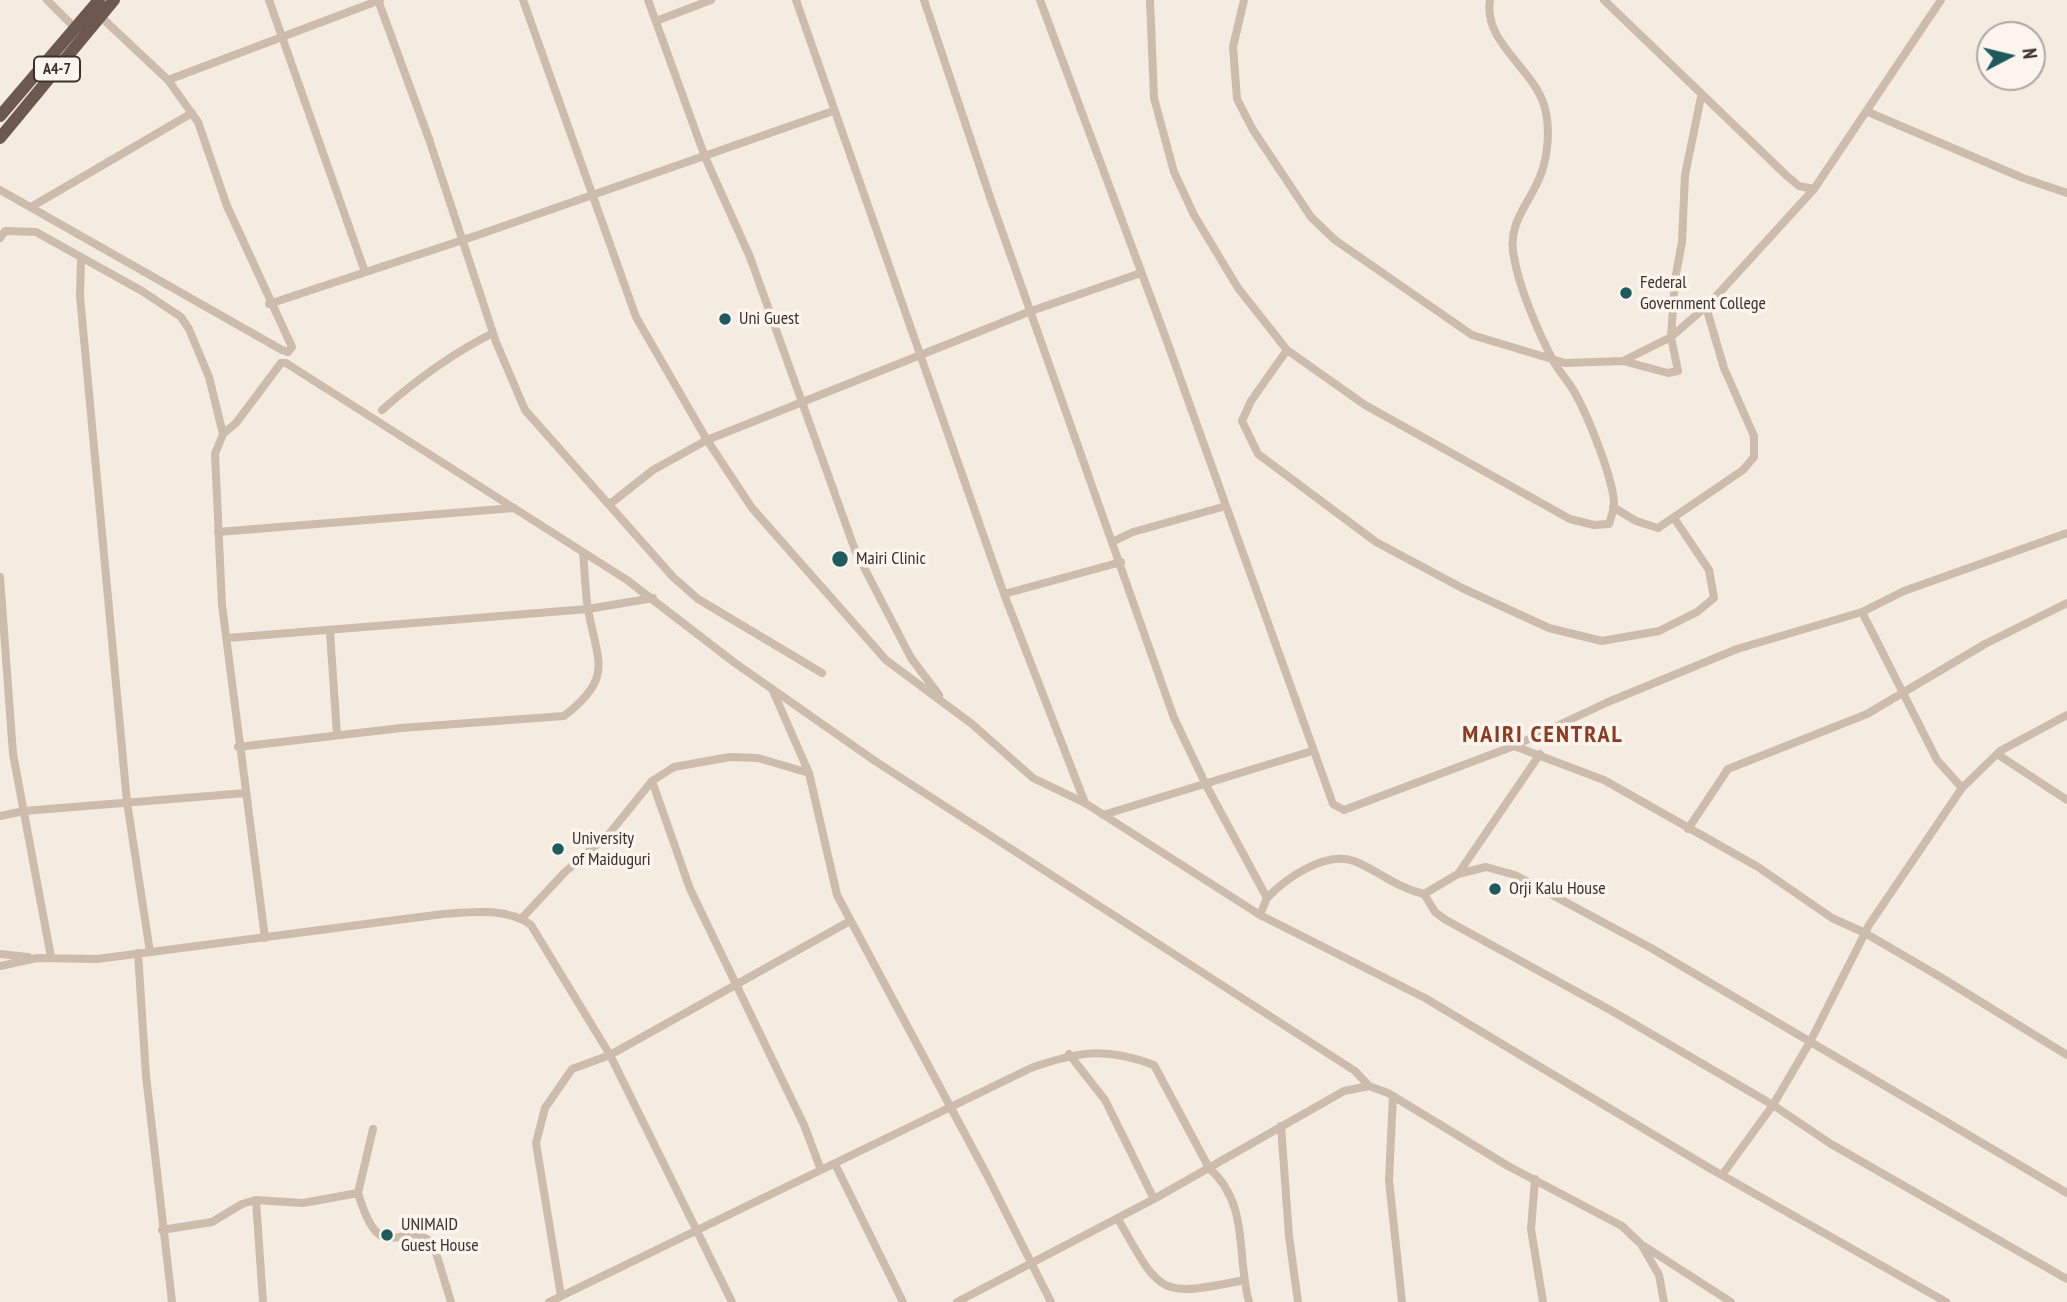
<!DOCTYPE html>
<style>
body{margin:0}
#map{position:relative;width:2067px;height:1302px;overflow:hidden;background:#f4ebe1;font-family:"PT Sans Narrow",sans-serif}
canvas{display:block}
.north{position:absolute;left:1976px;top:21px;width:70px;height:70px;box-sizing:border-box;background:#fbf5ee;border:2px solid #aea6a0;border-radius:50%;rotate:83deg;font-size:19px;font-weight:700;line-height:28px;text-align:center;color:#3b302b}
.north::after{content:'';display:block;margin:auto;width:24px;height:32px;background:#1f5a5e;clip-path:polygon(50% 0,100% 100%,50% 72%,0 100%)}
</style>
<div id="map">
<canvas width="2067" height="1302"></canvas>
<div class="north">N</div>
</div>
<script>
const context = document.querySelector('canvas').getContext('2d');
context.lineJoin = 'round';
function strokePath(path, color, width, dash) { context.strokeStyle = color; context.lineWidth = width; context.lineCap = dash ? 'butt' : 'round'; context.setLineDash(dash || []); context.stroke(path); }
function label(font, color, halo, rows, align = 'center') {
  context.font = font + ' "PT Sans Narrow",sans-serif'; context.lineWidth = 7; context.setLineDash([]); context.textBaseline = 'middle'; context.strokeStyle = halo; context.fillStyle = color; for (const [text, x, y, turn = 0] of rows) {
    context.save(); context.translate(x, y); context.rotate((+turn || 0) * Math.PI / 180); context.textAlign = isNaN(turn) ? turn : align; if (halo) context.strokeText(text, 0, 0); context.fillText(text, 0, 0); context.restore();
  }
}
strokePath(new Path2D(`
 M 47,0 L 77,30
 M 269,0 L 365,272
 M 378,0 L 429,139 L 496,342 L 525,410 L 673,577 L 698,599 L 822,673
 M 523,0 L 636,317 L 707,440 L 752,508 L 886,660 L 972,724 L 1033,778 L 1085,803 L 1260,915 L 1425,998 L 1711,1169 L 1946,1302
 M 648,0 L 705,157 L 750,257 L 855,550 L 911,658 L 939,695
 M 796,0 L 1004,594 L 1085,803
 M 924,0 L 991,200 L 1174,718 L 1206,785 L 1267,898 L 1260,915
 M 1040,0 L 1164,333 L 1333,804 L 1344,810 L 1514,746 L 1608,702 L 1737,649 L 1862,612 L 1904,591 L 2067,533
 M 1150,0 L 1154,98 L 1174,172 L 1194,215 L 1238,288 L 1287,350 L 1365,405 L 1570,519 L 1594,525 L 1609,524 C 1611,518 1614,510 1614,503 C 1613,478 1588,416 1575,393 C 1569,382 1560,373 1554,362 C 1539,334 1519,288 1514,257 C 1507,224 1527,207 1539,179 C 1548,159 1551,127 1544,105 C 1532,67 1483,42 1490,0
 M 1244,0 L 1233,47 L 1237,99 L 1253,130 L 1311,217 L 1335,240 L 1472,335 L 1565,363 L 1623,361 L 1671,337 L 1709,304 L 1814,189 L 1941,0
 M 1604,0 L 1787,176 L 1799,186 L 1814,189
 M 656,21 L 711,0
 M 168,80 L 380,0
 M 1868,112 L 2023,178 L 2067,193
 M 0,190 L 282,350 L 288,352 L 292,347 L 227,206 L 198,122 L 168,80 L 100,16
 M 31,207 L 192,113
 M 0,238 L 5,231 L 36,232 L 142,291 L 181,317 L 189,329 L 209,377 L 223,434
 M 81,258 L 80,296 L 127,802 L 150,952
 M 269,304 L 478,235 L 833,111
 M 1287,350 L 1251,401 L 1242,421 L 1258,454 L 1376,542 L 1462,588 L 1549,628 L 1602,641 L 1659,631 L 1697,612 L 1714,598 L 1709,570 L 1674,518
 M 1623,361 L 1668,373 L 1678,371 L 1671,337 L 1675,280 L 1682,242 L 1685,175 L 1701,97
 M 382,410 C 416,380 453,353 493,333
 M 610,504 L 653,470 L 707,440 L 1031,311 L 1141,273
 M 1613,507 L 1636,521 L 1658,528 L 1743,470 L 1754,457 L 1754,436 L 1724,368 L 1706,307
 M 218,532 L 514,508
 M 1114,541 L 1133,532 L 1226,506
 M 0,577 L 13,754 L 51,957
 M 1004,594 L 1121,562
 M 1862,612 L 1937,760 L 1962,788
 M 330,632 L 337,735
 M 227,638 L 588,609 L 653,598
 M 773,691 L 809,773 L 837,895 L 988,1177 L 1051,1302
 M 1514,746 L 1604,780 L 1758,867 L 1832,918 L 1865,933 L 1942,978 L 2067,1055
 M 238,747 L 401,728 L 564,716 C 615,677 597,661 588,609 C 585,591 585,572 583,553
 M 1997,754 L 2067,800
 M 652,781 L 690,889 L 804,1125 L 821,1170
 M 1103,815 L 1312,751
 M 0,816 L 24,811 L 246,793
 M 1688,829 L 1728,769 L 1867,714 L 1985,644 L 2067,603
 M 1458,874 L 1540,754
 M 1424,894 L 1435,912 L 1446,920 L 1612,1011 L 1773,1105 L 1831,1144 L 2067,1279
 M 1267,898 C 1286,878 1325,851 1354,861 C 1379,871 1397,888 1424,894 L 1458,874 L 1486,867 L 1515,875 L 1651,948 L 2067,1193
 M 522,918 L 565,872 L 609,834 L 652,781 L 674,767 L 730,757 L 758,758 L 809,773
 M 265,938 L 222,605 L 215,454 L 223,434 L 236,423 L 281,363 L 286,363 L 627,580 L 735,663 L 875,761 L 1355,1071 L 1369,1086 L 1388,1093 L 1508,1166 L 1622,1226 L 1641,1244 L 1659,1275 L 1664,1302
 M 138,953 L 146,1076 L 172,1302
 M 0,954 L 28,957
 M 0,966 L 37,958 L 97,959 L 443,914 C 470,912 507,907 531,925 L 610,1055 L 732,1302
 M 1069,1054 L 1105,1100 L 1154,1199
 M 1393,1096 L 1389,1180 L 1402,1302
 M 1281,1126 L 1289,1236 L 1298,1302
 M 835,1164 L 903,1302
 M 1722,1175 L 1773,1105 L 1810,1042 L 1869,925 L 1962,788 L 2000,751 L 2067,715
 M 1535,1179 L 1531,1229 L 1543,1302
 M 358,1193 C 382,1273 400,1216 433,1243 L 451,1302
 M 256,1200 L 263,1302
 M 1118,1219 C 1161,1294 1157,1298 1244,1280
 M 162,1230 L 212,1222 L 242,1204 L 256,1200 L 303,1203 L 358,1193 L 373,1129
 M 1644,1246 L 1731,1302
 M 561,1296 L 536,1143 L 545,1108 L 572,1069 L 610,1055 L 850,921
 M 549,1302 L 1031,1068 C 1079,1051 1106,1047 1154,1065 L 1209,1168 C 1250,1204 1236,1255 1249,1302
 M 957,1302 L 1154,1199 L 1344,1091 L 1369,1086`), '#cdbbac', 8);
strokePath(new Path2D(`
 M 0,116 L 99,0
 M 0,138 L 114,0`), '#6c584f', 12);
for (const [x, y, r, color] of [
 [1626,293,7,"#1f5a5e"],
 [725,319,7,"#1f5a5e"],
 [840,559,9,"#1f5a5e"],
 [558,849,7,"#1f5a5e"],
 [1495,889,7,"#1f5a5e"],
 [387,1235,7,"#1f5a5e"]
]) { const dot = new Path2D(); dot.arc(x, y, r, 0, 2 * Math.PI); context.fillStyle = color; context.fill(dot); strokePath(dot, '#fbf5ee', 2.5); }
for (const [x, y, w] of [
 [57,69,46]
]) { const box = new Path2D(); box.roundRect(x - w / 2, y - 12.5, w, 25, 5); context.fillStyle = '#fbf5ee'; context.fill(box); strokePath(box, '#3b302b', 2); }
label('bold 16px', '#3b302b', null, [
 ["A4-7",57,69]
]);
label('18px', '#3b302b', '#fbf5ee', [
 ["Federal",1640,283],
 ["Government College",1640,304],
 ["Uni Guest",739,319],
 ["Mairi Clinic",856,559],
 ["University",572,839],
 ["of Maiduguri",572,860],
 ["Orji Kalu House",1509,889],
 ["UNIMAID",401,1225],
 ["Guest House",401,1246]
], 'left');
context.letterSpacing = '2px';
label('bold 24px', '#8c3b22', '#fbf5ee', [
 ["MAIRI CENTRAL",1543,735]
]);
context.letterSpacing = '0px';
</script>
